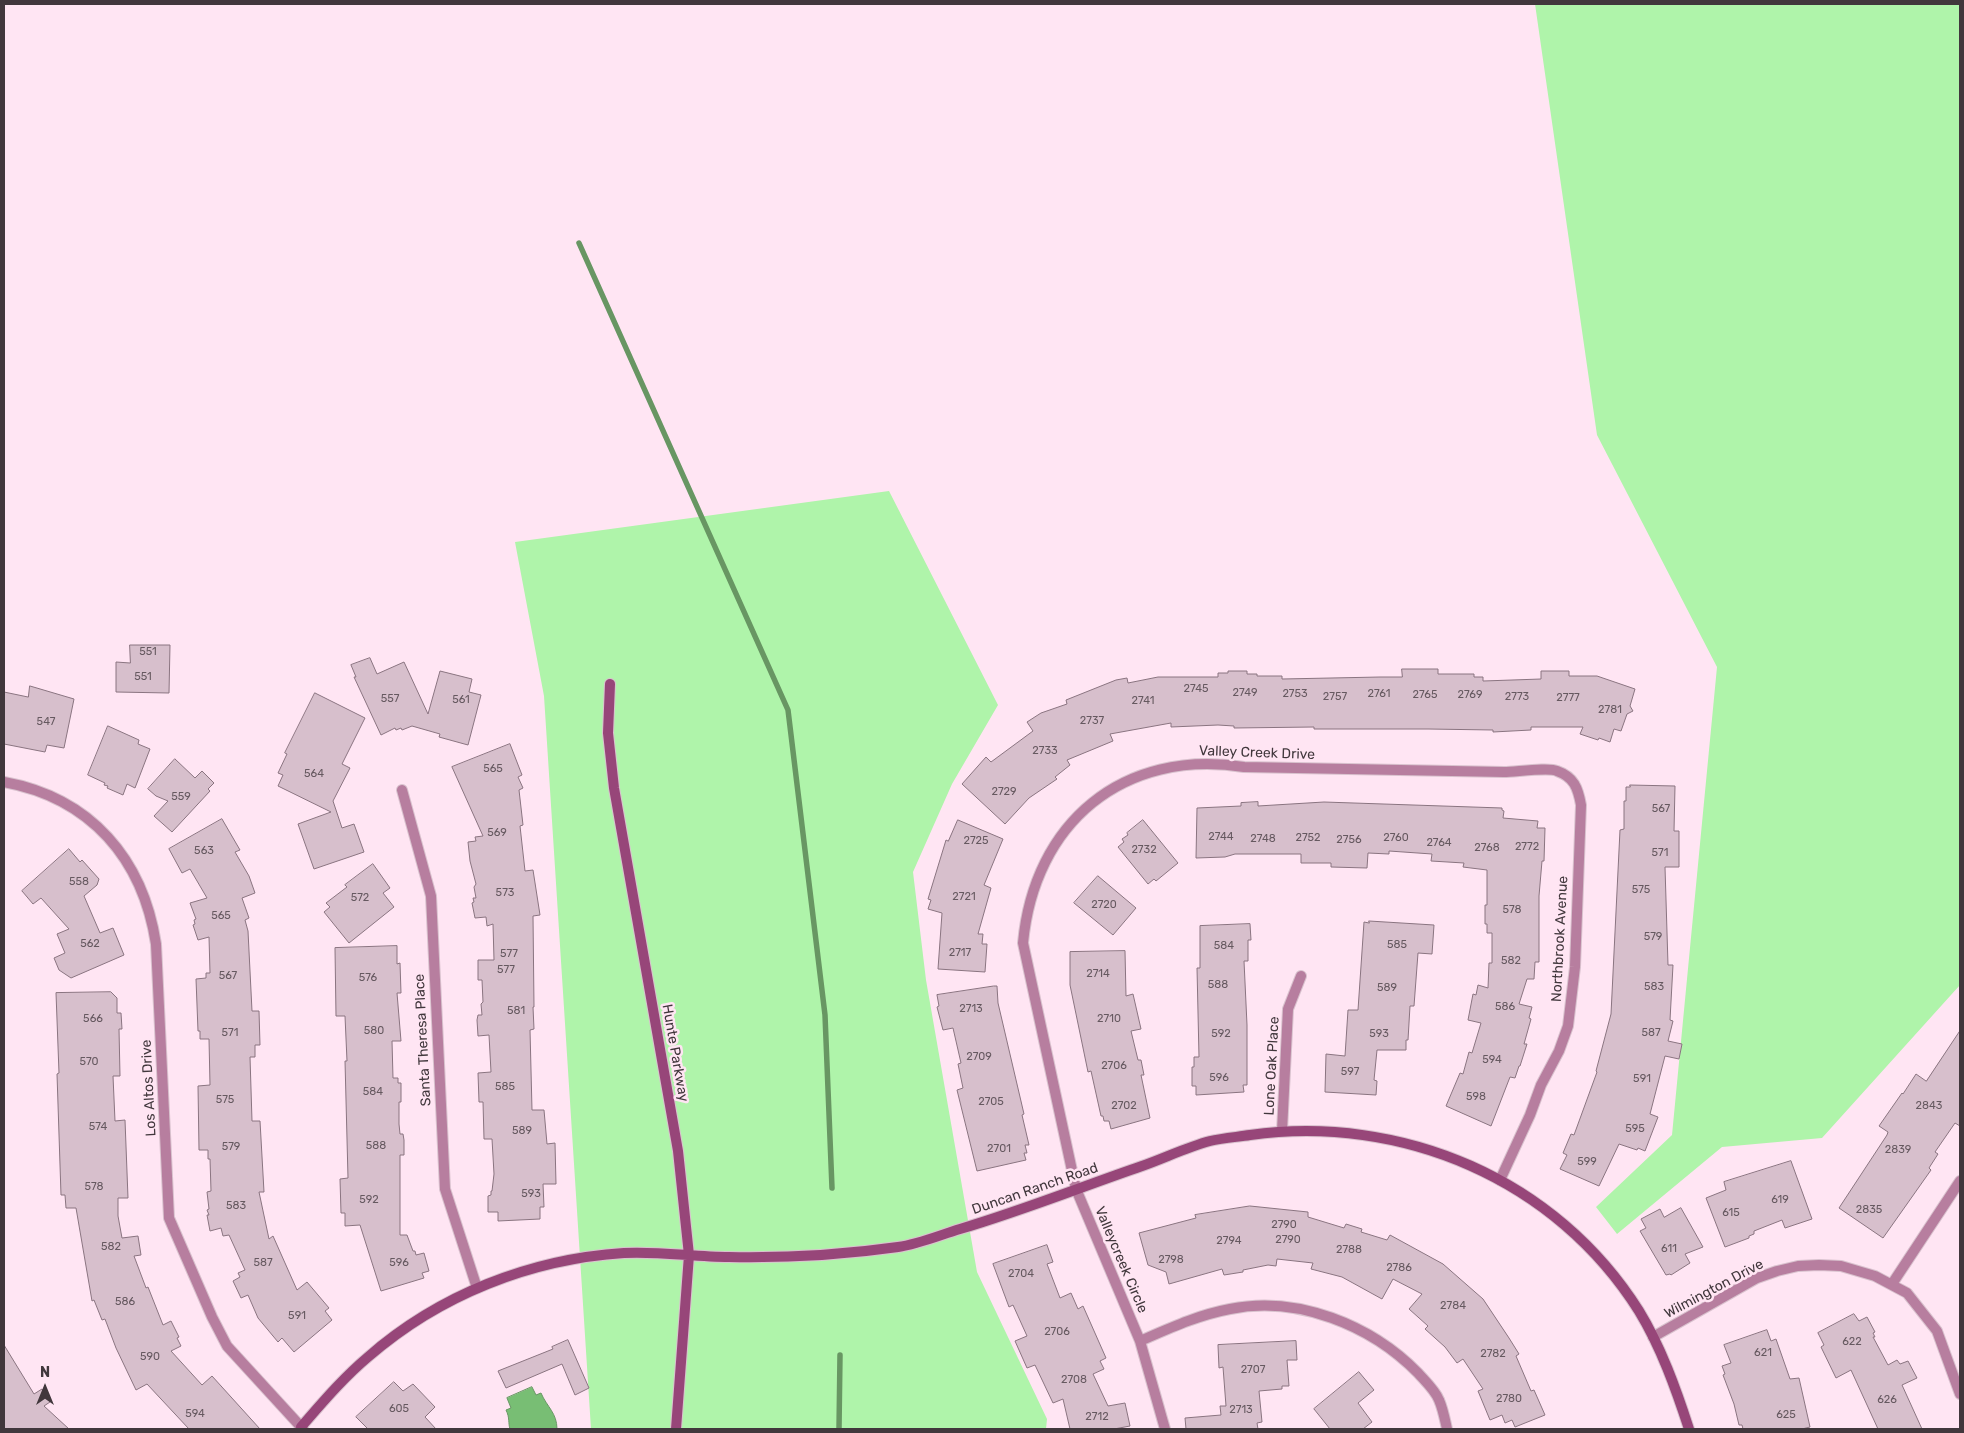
<!DOCTYPE html>
<style>
body{margin:0}
#map{position:relative;width:1964px;height:1433px;overflow:hidden;background:#ffe5f3;font-family:Rubik,sans-serif}
canvas{display:block}
.frame{position:absolute;inset:0;border:5px solid #41373c;pointer-events:none}
.north{position:absolute;left:20px;top:1363px;width:50px;height:50px;-webkit-text-stroke:4px #ffe5f3;paint-order:stroke;rotate:0deg;font-size:14px;font-weight:700;line-height:20px;text-align:center;color:#41373c}
.north::after{content:'';display:block;margin:auto;width:18px;height:22px;background:#41373c;clip-path:polygon(50% 0,100% 100%,50% 72%,0 100%)}
</style>
<div id="map">
<canvas width="1964" height="1433"></canvas>
<div class="frame"></div>
<div class="north">N</div>
</div>
<script>
const context = document.querySelector('canvas').getContext('2d');
context.lineJoin = 'round';
function paint(path, color) { context.fillStyle = color; context.fill(path, 'evenodd'); }
function strokePath(path, color, width, dash) { context.strokeStyle = color; context.lineWidth = width; context.lineCap = dash ? 'butt' : 'round'; context.setLineDash(dash || []); context.stroke(path); }
function label(font, color, halo, rows, align = 'center') {
  context.font = font + ' Rubik,sans-serif'; context.lineWidth = 5; context.setLineDash([]); context.textBaseline = 'middle'; context.strokeStyle = halo; context.fillStyle = color; for (const [text, x, y, turn = 0] of rows) {
    context.save(); context.translate(x, y); context.rotate((+turn || 0) * Math.PI / 180); context.textAlign = isNaN(turn) ? turn : align; if (halo) context.strokeText(text, 0, 0); context.fillText(text, 0, 0); context.restore();
  }
}
paint(new Path2D(`
 M 1535,4 L 1960,4 L 1960,985 L 1822,1138 L 1722,1147 L 1617,1234 L 1596,1207 L 1672,1135 L 1717,667 L 1597,435 Z
 M 889,491 L 998,705 L 952,784 L 913,872 L 926,980 L 977,1272 L 1047,1419 L 1046,1429 L 591,1429 L 544,696 L 515,542 Z`), '#aff4aa');
const water = new Path2D(`
 M 532,1387 L 536,1395 L 541,1393 C 547,1407 557,1413 557,1429 L 510,1429 C 508,1423 510,1418 506,1410 L 511,1408 L 507,1398 Z`);
paint(water, '#78be74');
strokePath(water, '#689663', 1);
strokePath(new Path2D(`
 M 579,243 L 788,710 L 825,1015 L 832,1188
 M 839,1429 L 840,1355`), '#689663', 5.5);
const building = new Path2D(`
 M 130,645 L 170,645 L 169,693 L 116,692 L 116,662 L 130,663 Z
 M 370,658 L 377,674 L 404,662 L 428,714 L 440,671 L 472,679 L 469,692 L 481,695 L 468,745 L 439,737 L 440,734 L 412,726 L 402,730 L 401,728 L 396,730 L 395,728 L 381,735 L 354,677 L 356,677 L 351,665 Z
 M 1402,669 L 1438,669 L 1438,674 L 1474,674 L 1474,677 L 1483,677 L 1483,681 L 1541,679 L 1541,671 L 1569,671 L 1569,676 L 1597,676 L 1635,689 L 1630,706 L 1633,711 L 1627,714 L 1621,731 L 1614,729 L 1610,742 L 1599,738 L 1598,740 L 1580,734 L 1583,727 L 1531,727 L 1531,730 L 1493,732 L 1493,730 L 1428,729 L 1314,729 L 1314,727 L 1234,728 L 1234,726 L 1218,725 L 1171,727 L 1171,723 L 1110,734 L 1113,741 L 1067,760 L 1070,765 L 1055,777 L 1057,779 L 1029,798 L 1005,824 L 962,784 L 986,757 L 991,762 L 1033,731 L 1027,722 L 1041,713 L 1067,704 L 1066,700 L 1116,680 L 1127,678 L 1128,683 L 1158,677 L 1218,677 L 1218,673 L 1228,673 L 1228,671 L 1247,671 L 1247,674 L 1257,674 L 1257,676 L 1282,676 L 1282,679 L 1380,677 L 1402,677 Z
 M 30,686 L 74,699 L 64,748 L 47,745 L 45,752 L 4,744 L 4,692 L 28,697 Z
 M 315,693 L 365,718 L 342,764 L 350,768 L 333,801 L 342,828 L 354,824 L 364,852 L 314,869 L 298,824 L 331,812 L 278,786 L 283,775 L 278,773 L 287,754 L 285,753 Z
 M 108,726 L 139,740 L 138,744 L 150,749 L 135,788 L 127,784 L 123,795 L 107,788 L 108,786 L 104,785 L 105,783 L 88,775 Z
 M 510,744 L 522,775 L 518,777 L 523,788 L 519,790 L 523,825 L 520,826 L 525,871 L 533,870 L 540,915 L 533,916 L 534,1007 L 533,1007 L 534,1029 L 530,1030 L 532,1110 L 544,1110 L 547,1144 L 555,1143 L 556,1184 L 543,1184 L 544,1207 L 540,1207 L 540,1219 L 498,1221 L 498,1212 L 488,1212 L 488,1196 L 491,1195 L 491,1191 L 492,1191 L 494,1174 L 492,1139 L 484,1139 L 483,1102 L 479,1102 L 478,1073 L 491,1072 L 489,1035 L 478,1036 L 477,1020 L 478,1015 L 482,1015 L 481,1004 L 483,1002 L 482,980 L 478,980 L 478,960 L 494,960 L 493,924 L 487,926 L 486,917 L 475,918 L 472,903 L 474,902 L 473,898 L 476,898 L 474,887 L 476,884 L 470,861 L 468,842 L 476,841 L 475,837 L 483,836 L 452,767 Z
 M 175,759 L 195,778 L 202,771 L 214,783 L 208,789 L 210,791 L 172,832 L 154,816 L 168,801 L 156,796 L 148,789 Z
 M 1630,785 L 1675,786 L 1674,831 L 1679,831 L 1679,867 L 1665,867 L 1668,965 L 1673,965 L 1670,1020 L 1673,1021 L 1668,1041 L 1682,1044 L 1679,1059 L 1665,1056 L 1650,1114 L 1658,1117 L 1645,1151 L 1638,1148 L 1637,1150 L 1619,1144 L 1599,1186 L 1560,1169 L 1567,1155 L 1563,1153 L 1571,1134 L 1574,1135 L 1597,1072 L 1596,1071 L 1611,1014 L 1620,830 L 1624,829 L 1624,801 L 1626,801 L 1626,787 L 1630,787 Z
 M 1258,802 L 1258,806 L 1324,802 L 1502,808 L 1502,810 L 1504,811 L 1503,818 L 1538,821 L 1537,828 L 1545,828 L 1544,861 L 1542,861 L 1539,896 L 1539,962 L 1535,962 L 1534,979 L 1527,979 L 1519,1004 L 1532,1007 L 1529,1018 L 1531,1019 L 1524,1044 L 1527,1044 L 1520,1066 L 1519,1066 L 1515,1078 L 1510,1077 L 1491,1126 L 1446,1106 L 1460,1073 L 1463,1074 L 1469,1052 L 1472,1053 L 1481,1023 L 1468,1020 L 1473,994 L 1476,995 L 1478,985 L 1488,988 L 1489,963 L 1492,963 L 1492,933 L 1487,933 L 1487,924 L 1485,924 L 1485,905 L 1487,905 L 1487,870 L 1463,867 L 1464,863 L 1431,861 L 1432,854 L 1389,851 L 1389,854 L 1368,853 L 1367,868 L 1331,867 L 1331,863 L 1301,863 L 1301,854 L 1235,854 L 1225,857 L 1196,858 L 1197,808 L 1241,806 L 1241,803 Z
 M 222,819 L 240,850 L 235,852 L 249,876 L 255,893 L 242,898 L 249,918 L 245,920 L 248,931 L 252,1011 L 259,1011 L 260,1045 L 255,1045 L 255,1057 L 250,1057 L 252,1121 L 260,1121 L 264,1192 L 259,1192 L 269,1239 L 273,1236 L 297,1290 L 307,1282 L 329,1308 L 325,1311 L 332,1320 L 294,1352 L 282,1338 L 278,1342 L 258,1318 L 248,1295 L 241,1298 L 233,1281 L 240,1277 L 238,1273 L 245,1270 L 229,1235 L 223,1236 L 221,1228 L 210,1231 L 207,1215 L 209,1215 L 207,1210 L 209,1209 L 207,1192 L 211,1191 L 210,1159 L 208,1159 L 208,1150 L 199,1150 L 198,1086 L 210,1085 L 209,1039 L 200,1039 L 200,1031 L 198,1031 L 196,979 L 206,978 L 206,973 L 210,973 L 209,937 L 198,940 L 193,925 L 195,924 L 194,920 L 196,919 L 190,903 L 207,898 L 190,869 L 182,873 L 169,849 Z
 M 958,820 L 1003,839 L 984,885 L 991,888 L 978,934 L 983,934 L 982,944 L 987,944 L 985,972 L 938,969 L 942,913 L 928,909 L 931,900 L 928,899 L 946,840 L 948,841 Z
 M 1143,820 L 1178,863 L 1156,881 L 1154,879 L 1148,884 L 1118,847 L 1124,842 L 1122,839 L 1128,835 L 1127,833 Z
 M 69,849 L 80,862 L 82,860 L 99,879 L 97,885 L 84,896 L 100,933 L 113,928 L 124,955 L 71,978 L 59,970 L 54,958 L 65,953 L 57,934 L 69,929 L 41,898 L 33,904 L 22,891 Z
 M 373,864 L 390,888 L 383,893 L 394,907 L 349,943 L 324,912 L 330,907 L 326,903 L 347,887 L 345,885 Z
 M 1098,876 L 1136,908 L 1113,935 L 1074,903 Z
 M 1369,921 L 1434,925 L 1432,954 L 1418,953 L 1414,1006 L 1410,1006 L 1408,1040 L 1406,1040 L 1406,1050 L 1377,1050 L 1374,1080 L 1377,1081 L 1376,1095 L 1325,1092 L 1326,1054 L 1345,1056 L 1348,1010 L 1358,1010 L 1364,922 L 1369,923 Z
 M 1250,924 L 1251,940 L 1248,940 L 1248,961 L 1244,961 L 1247,1025 L 1247,1085 L 1243,1085 L 1244,1092 L 1196,1095 L 1196,1086 L 1192,1086 L 1192,1067 L 1194,1067 L 1194,1057 L 1199,1057 L 1197,968 L 1200,968 L 1200,926 Z
 M 397,946 L 397,964 L 400,963 L 401,993 L 397,993 L 401,1041 L 392,1041 L 393,1078 L 398,1078 L 398,1083 L 401,1083 L 401,1102 L 399,1102 L 399,1124 L 400,1134 L 403,1134 L 404,1140 L 404,1155 L 400,1155 L 400,1235 L 407,1235 L 413,1251 L 415,1251 L 416,1255 L 424,1253 L 429,1271 L 422,1273 L 424,1278 L 381,1291 L 360,1225 L 345,1226 L 345,1213 L 341,1213 L 340,1179 L 348,1178 L 345,1061 L 347,1061 L 345,1016 L 336,1016 L 335,948 Z
 M 1125,951 L 1126,996 L 1133,994 L 1141,1029 L 1131,1031 L 1138,1060 L 1141,1060 L 1144,1075 L 1141,1075 L 1150,1118 L 1111,1129 L 1109,1121 L 1104,1121 L 1103,1116 L 1101,1116 L 1091,1071 L 1088,1072 L 1070,985 L 1070,952 Z
 M 994,986 L 997,986 L 998,1003 L 1024,1114 L 1022,1115 L 1029,1145 L 1025,1145 L 1027,1153 L 1024,1153 L 1026,1160 L 977,1171 L 957,1090 L 963,1088 L 958,1064 L 961,1063 L 953,1028 L 943,1030 L 937,1007 L 939,1006 L 937,995 Z
 M 111,992 L 117,998 L 117,1013 L 121,1013 L 122,1029 L 119,1029 L 120,1076 L 113,1076 L 115,1121 L 125,1120 L 128,1198 L 118,1198 L 118,1216 L 122,1238 L 138,1236 L 141,1255 L 134,1256 L 146,1288 L 148,1287 L 163,1325 L 171,1321 L 179,1337 L 177,1338 L 181,1346 L 171,1351 L 202,1385 L 212,1376 L 260,1429 L 189,1429 L 147,1384 L 136,1390 L 116,1348 L 105,1319 L 102,1320 L 94,1300 L 92,1301 L 76,1208 L 66,1208 L 65,1195 L 61,1195 L 57,1074 L 59,1073 L 56,993 Z
 M 1960,1031 L 1960,1126 L 1955,1123 L 1935,1152 L 1938,1154 L 1929,1168 L 1931,1170 L 1883,1238 L 1839,1208 L 1887,1135 L 1888,1132 L 1879,1126 L 1902,1093 L 1903,1094 L 1916,1074 L 1926,1081 Z
 M 1791,1161 L 1812,1219 L 1785,1228 L 1782,1220 L 1754,1231 L 1754,1234 L 1749,1236 L 1749,1238 L 1725,1247 L 1706,1198 L 1726,1190 L 1724,1182 Z
 M 1250,1206 L 1308,1212 L 1308,1217 L 1344,1228 L 1346,1224 L 1362,1229 L 1361,1232 L 1387,1240 L 1390,1235 L 1443,1264 L 1483,1299 L 1509,1338 L 1519,1354 L 1516,1356 L 1531,1391 L 1534,1390 L 1545,1415 L 1515,1427 L 1512,1420 L 1505,1423 L 1502,1415 L 1490,1420 L 1478,1391 L 1483,1389 L 1463,1359 L 1457,1363 L 1445,1347 L 1425,1329 L 1428,1326 L 1409,1309 L 1422,1294 L 1393,1279 L 1382,1299 L 1342,1277 L 1311,1269 L 1313,1263 L 1277,1259 L 1276,1266 L 1268,1265 L 1243,1270 L 1243,1272 L 1224,1275 L 1222,1269 L 1169,1284 L 1166,1272 L 1148,1265 L 1139,1233 L 1196,1218 L 1195,1215 Z
 M 1681,1208 L 1703,1247 L 1685,1254 L 1690,1263 L 1671,1275 L 1670,1274 L 1666,1275 L 1640,1231 L 1646,1228 L 1641,1219 L 1660,1209 L 1664,1217 Z
 M 1047,1245 L 1053,1262 L 1047,1264 L 1060,1298 L 1071,1293 L 1078,1309 L 1083,1306 L 1106,1358 L 1100,1361 L 1104,1369 L 1093,1374 L 1108,1406 L 1125,1403 L 1130,1426 L 1114,1429 L 1070,1429 L 1063,1399 L 1053,1403 L 1035,1365 L 1027,1368 L 1015,1341 L 1027,1336 L 1013,1305 L 1009,1307 L 993,1264 Z
 M 1854,1314 L 1859,1321 L 1867,1317 L 1875,1332 L 1873,1333 L 1875,1337 L 1873,1337 L 1888,1365 L 1897,1360 L 1900,1364 L 1908,1361 L 1917,1378 L 1902,1385 L 1922,1429 L 1878,1429 L 1851,1370 L 1836,1378 L 1821,1347 L 1824,1345 L 1818,1333 Z
 M 1767,1330 L 1771,1341 L 1776,1339 L 1790,1379 L 1799,1378 L 1810,1427 L 1802,1429 L 1743,1429 L 1742,1425 L 1739,1425 L 1734,1404 L 1723,1375 L 1725,1374 L 1722,1366 L 1731,1363 L 1724,1345 Z
 M 568,1340 L 589,1388 L 575,1395 L 562,1364 L 506,1388 L 498,1371 L 553,1349 L 552,1347 Z
 M 1296,1341 L 1297,1360 L 1287,1360 L 1289,1386 L 1282,1386 L 1282,1389 L 1259,1391 L 1262,1422 L 1257,1423 L 1258,1429 L 1186,1429 L 1185,1418 L 1221,1415 L 1220,1406 L 1226,1406 L 1223,1367 L 1219,1368 L 1218,1345 Z
 M 4,1345 L 34,1394 L 42,1389 L 50,1402 L 44,1406 L 69,1429 L 4,1429 Z
 M 1359,1372 L 1374,1390 L 1358,1403 L 1372,1422 L 1363,1429 L 1330,1429 L 1314,1409 Z
 M 394,1382 L 403,1391 L 413,1384 L 435,1407 L 425,1417 L 436,1429 L 368,1429 L 356,1417 Z`);
paint(building, '#d7bfcc');
strokePath(building, '#8a7480', 1);
const street = new Path2D(`
 M 4,782 C 91,798 143,859 156,944 L 169,1218 L 212,1317 L 227,1346 L 303,1429
 M 402,790 L 431,896 L 445,1189 L 477,1288
 M 1282,1131 L 1288,1009 L 1301,976
 M 1892,1284 L 1960,1181
 M 1653,1337 L 1757,1278 L 1777,1271 L 1798,1266 L 1819,1265 L 1841,1266 L 1875,1276 L 1907,1293 L 1937,1331 L 1960,1394
 M 1140,1341 C 1170,1328 1198,1315 1230,1309 C 1297,1295 1371,1325 1418,1373 C 1425,1381 1435,1390 1439,1400 C 1443,1409 1445,1420 1447,1429
 M 1165,1429 L 1140,1341 L 1076,1189 L 1023,943 C 1034,823 1123,748 1244,767 C 1331,769 1417,770 1504,772 C 1515,772 1549,767 1557,771 C 1574,777 1578,788 1581,805 L 1575,967 L 1568,1026 L 1559,1051 L 1541,1085 L 1530,1115 L 1500,1180`);
const secondary = new Path2D(`
 M 610,684 L 608,733 L 614,788 L 678,1151 L 689,1255 L 676,1429
 M 301,1427 C 322,1403 343,1378 368,1357 C 439,1295 530,1259 624,1253 C 659,1251 694,1257 729,1257 C 785,1258 842,1255 898,1247 C 919,1244 940,1235 960,1229 C 1021,1211 1081,1187 1142,1166 C 1165,1158 1187,1147 1210,1141 C 1223,1138 1237,1137 1250,1135 C 1402,1114 1556,1179 1639,1311 C 1661,1347 1676,1389 1689,1429`);
strokePath(street, '#d9c2ce', 12);
strokePath(secondary, '#d9c2ce', 12);
strokePath(street, '#b77e9f', 10);
strokePath(secondary, '#974679', 10);
label('11px', '#665960', null, [
 ["551",148,652],
 ["551",143,677],
 ["2745",1196,689],
 ["2749",1245,693],
 ["2753",1295,694],
 ["2761",1379,694],
 ["2765",1425,695],
 ["2769",1470,695],
 ["2757",1335,697],
 ["2773",1517,697],
 ["2777",1568,698],
 ["557",390,699],
 ["561",461,700],
 ["2741",1143,701],
 ["2781",1610,710],
 ["2737",1092,721],
 ["547",46,722],
 ["2733",1045,751],
 ["565",493,769],
 ["564",314,774],
 ["2729",1004,792],
 ["559",181,797],
 ["567",1661,809],
 ["569",497,833],
 ["2744",1221,837],
 ["2752",1308,838],
 ["2760",1396,838],
 ["2748",1263,839],
 ["2756",1349,840],
 ["2725",976,841],
 ["2764",1439,843],
 ["2772",1527,847],
 ["2768",1487,848],
 ["2732",1144,850],
 ["563",204,851],
 ["571",1660,853],
 ["558",79,882],
 ["575",1641,890],
 ["573",505,893],
 ["2721",964,897],
 ["572",360,898],
 ["2720",1104,905],
 ["578",1512,910],
 ["565",221,916],
 ["579",1653,937],
 ["562",90,944],
 ["585",1397,945],
 ["584",1224,946],
 ["2717",960,953],
 ["577",509,954],
 ["582",1511,961],
 ["577",506,970],
 ["2714",1098,974],
 ["567",228,976],
 ["576",368,978],
 ["588",1218,985],
 ["583",1654,987],
 ["589",1387,988],
 ["586",1505,1007],
 ["2713",971,1009],
 ["581",516,1011],
 ["566",93,1019],
 ["2710",1109,1019],
 ["580",374,1031],
 ["571",230,1033],
 ["587",1651,1033],
 ["592",1221,1034],
 ["593",1379,1034],
 ["2709",979,1057],
 ["594",1492,1060],
 ["570",89,1062],
 ["2706",1114,1066],
 ["597",1350,1072],
 ["596",1219,1078],
 ["591",1642,1079],
 ["585",505,1087],
 ["584",373,1092],
 ["598",1476,1097],
 ["575",225,1100],
 ["2705",991,1102],
 ["2702",1124,1106],
 ["2843",1929,1106],
 ["574",98,1127],
 ["595",1635,1129],
 ["589",522,1131],
 ["588",376,1146],
 ["579",231,1147],
 ["2701",999,1149],
 ["2839",1898,1150],
 ["599",1587,1162],
 ["578",94,1187],
 ["593",531,1194],
 ["592",369,1200],
 ["619",1780,1200],
 ["583",236,1206],
 ["2835",1869,1210],
 ["615",1731,1213],
 ["2790",1284,1225],
 ["2790",1288,1240],
 ["2794",1229,1241],
 ["582",111,1247],
 ["611",1669,1249],
 ["2788",1349,1250],
 ["2798",1171,1260],
 ["587",263,1263],
 ["596",399,1263],
 ["2786",1399,1268],
 ["2704",1021,1274],
 ["586",125,1302],
 ["2784",1453,1306],
 ["591",297,1316],
 ["2706",1057,1332],
 ["622",1852,1342],
 ["621",1763,1353],
 ["2782",1493,1354],
 ["590",150,1357],
 ["2707",1253,1370],
 ["2708",1074,1380],
 ["2780",1509,1399],
 ["626",1887,1400],
 ["605",399,1409],
 ["2713",1241,1410],
 ["594",195,1414],
 ["625",1786,1415],
 ["2712",1097,1417]
]);
label('14px', '#41373c', '#ffe5f3', [
 ["Valley Creek Drive",1257,753,2],
 ["Northbrook Avenue",1560,939,-87],
 ["Santa Theresa Place",423,1040,-93],
 ["Hunte Parkway",675,1053,80],
 ["Lone Oak Place",1272,1066,-87],
 ["Los Altos Drive",149,1088,-93],
 ["Duncan Ranch Road",1035,1189,-19],
 ["Valleycreek Circle",1121,1260,67],
 ["Wilmington Drive",1714,1289,-28]
]);
</script>
